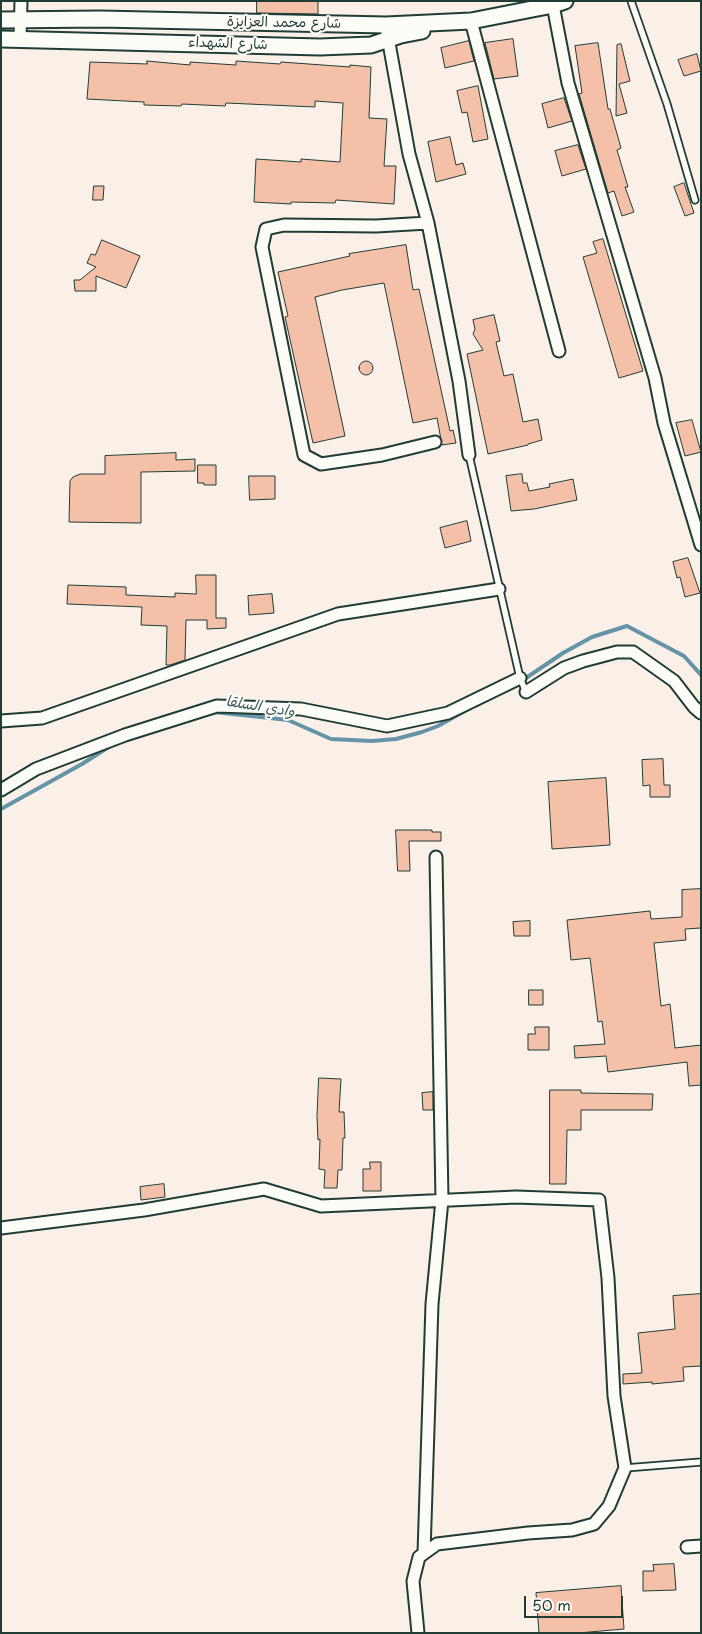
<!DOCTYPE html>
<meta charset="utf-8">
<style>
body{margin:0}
#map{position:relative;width:702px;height:1634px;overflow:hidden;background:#fbf0e7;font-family:"Playpen Sans",sans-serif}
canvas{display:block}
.frame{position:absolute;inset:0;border:2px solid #1f3d34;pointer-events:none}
.scale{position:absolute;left:524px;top:1596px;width:99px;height:22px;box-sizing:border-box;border:2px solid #1f3d34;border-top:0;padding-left:6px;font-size:15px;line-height:18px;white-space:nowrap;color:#1f3d34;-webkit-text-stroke:4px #fdfcf7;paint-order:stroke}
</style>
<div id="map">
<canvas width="702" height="1634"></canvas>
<div class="frame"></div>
<div class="scale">50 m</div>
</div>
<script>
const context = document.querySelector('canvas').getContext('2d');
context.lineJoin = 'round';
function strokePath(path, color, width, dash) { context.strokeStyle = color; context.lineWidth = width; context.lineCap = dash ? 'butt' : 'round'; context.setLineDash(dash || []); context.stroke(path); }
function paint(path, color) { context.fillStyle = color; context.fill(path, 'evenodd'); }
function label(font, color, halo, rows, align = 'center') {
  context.font = font + ' "Playpen Sans","Playpen Sans Arabic",sans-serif'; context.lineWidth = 4; context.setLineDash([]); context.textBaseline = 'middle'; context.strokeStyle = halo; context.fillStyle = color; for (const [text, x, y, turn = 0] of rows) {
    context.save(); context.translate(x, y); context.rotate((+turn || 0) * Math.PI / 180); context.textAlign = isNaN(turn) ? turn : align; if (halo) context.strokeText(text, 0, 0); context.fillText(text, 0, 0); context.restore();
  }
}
strokePath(new Path2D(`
 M 523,680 L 563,653 L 592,637 L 627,626 L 684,656 L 701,675
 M 214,712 L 288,720 L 331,739 L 372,741 L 396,739 L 422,732 L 438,726 L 470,708
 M 1,809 L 82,764 L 112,745`), '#6593a7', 4);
const building = new Path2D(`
 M 257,1 L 318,1 L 318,14 L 257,13 Z
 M 513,39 L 518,76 L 494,79 L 485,43 Z
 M 469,41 L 474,61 L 445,68 L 441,48 Z
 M 598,43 L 608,109 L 610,109 L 621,148 L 617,150 L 628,187 L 625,187 L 634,212 L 622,216 L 614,191 L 608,193 L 579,94 L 582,93 L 575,46 Z
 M 621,44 L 630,81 L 619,84 L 627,113 L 616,116 L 617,45 Z
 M 697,54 L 701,71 L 684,76 L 678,60 Z
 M 147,61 L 190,65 L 190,62 L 236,65 L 236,61 L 280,64 L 281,62 L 350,67 L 350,65 L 371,67 L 369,118 L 387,119 L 384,166 L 396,166 L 394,204 L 336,200 L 335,203 L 291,202 L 291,204 L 254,202 L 256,159 L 301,162 L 301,159 L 340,162 L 343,103 L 315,101 L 315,107 L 226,103 L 225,106 L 182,104 L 181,106 L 144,105 L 144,102 L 87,99 L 90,62 L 147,64 Z
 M 478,86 L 488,139 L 473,142 L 467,112 L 462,113 L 457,91 Z
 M 564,98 L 572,121 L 548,128 L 542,104 Z
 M 450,137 L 456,165 L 463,163 L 466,174 L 436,182 L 428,142 Z
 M 578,145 L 586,169 L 562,176 L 555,151 Z
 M 684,183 L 694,213 L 685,216 L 674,187 Z
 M 94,186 L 104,186 L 103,200 L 93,200 Z
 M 603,239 L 643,371 L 619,378 L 583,257 L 597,253 L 593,242 Z
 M 102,240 L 140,256 L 126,288 L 96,276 L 96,291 L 75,291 L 74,280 L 80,280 L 96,267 L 87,263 L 91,254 L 95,255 Z
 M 406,245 L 413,290 L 419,289 L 450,431 L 453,430 L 456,443 L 442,445 L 437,418 L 413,423 L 384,283 L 342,290 L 315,297 L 345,436 L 313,443 L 285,317 L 288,316 L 278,272 L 350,256 L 349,254 Z
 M 494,315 L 500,341 L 496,342 L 504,376 L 513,374 L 523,422 L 538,419 L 542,440 L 528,444 L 528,445 L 488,454 L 467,354 L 483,350 L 473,334 L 475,329 L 473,320 Z
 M359 368a7 7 0 1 1 14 0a7 7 0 1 1-14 0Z
 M 692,420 L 701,452 L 685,456 L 676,423 Z
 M 176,453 L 176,460 L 195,459 L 195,471 L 141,472 L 141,523 L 69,522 L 70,481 L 73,477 L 80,474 L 105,474 L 105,456 Z
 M 198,465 L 216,465 L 216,485 L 204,485 L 204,483 L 198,483 Z
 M 522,474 L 523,483 L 527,483 L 529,491 L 550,487 L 549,484 L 573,479 L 577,500 L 534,509 L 511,511 L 506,476 Z
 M 249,476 L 275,476 L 275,499 L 250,500 Z
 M 467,521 L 471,541 L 445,548 L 440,528 Z
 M 688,558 L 700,593 L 685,597 L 680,577 L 677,578 L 673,562 Z
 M 196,575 L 216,575 L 216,618 L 226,618 L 226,628 L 207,629 L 207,620 L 186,620 L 185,660 L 170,665 L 166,665 L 167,626 L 141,625 L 142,607 L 67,604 L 68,585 L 126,587 L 126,595 L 175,597 L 175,593 L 196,594 Z
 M 272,594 L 274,613 L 249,615 L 248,596 Z
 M 663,759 L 664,785 L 670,785 L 670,797 L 650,797 L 650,785 L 643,786 L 642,760 Z
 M 606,778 L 610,845 L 552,849 L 548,782 Z
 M 396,830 L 432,830 L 432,832 L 441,832 L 441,841 L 409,841 L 410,871 L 398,871 Z
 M 701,889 L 701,928 L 685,929 L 686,940 L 654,943 L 661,1006 L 670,1004 L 675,1048 L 701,1045 L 701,1085 L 689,1086 L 687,1062 L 608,1072 L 606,1056 L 575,1058 L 574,1046 L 605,1044 L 602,1021 L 598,1022 L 590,958 L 571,960 L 567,920 L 650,911 L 651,919 L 682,917 L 682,890 Z
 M 530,921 L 530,936 L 514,936 L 513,922 Z
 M 529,990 L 543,990 L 543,1005 L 529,1005 Z
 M 535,1027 L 549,1027 L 549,1050 L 528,1050 L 528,1034 L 535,1034 Z
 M 319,1078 L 341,1079 L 339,1112 L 344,1112 L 345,1138 L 343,1138 L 342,1170 L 338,1170 L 337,1188 L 324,1188 L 325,1170 L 319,1169 L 320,1139 L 318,1140 L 317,1117 Z
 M 550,1090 L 581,1090 L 581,1093 L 653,1094 L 652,1110 L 581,1110 L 581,1130 L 567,1130 L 566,1184 L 550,1184 Z
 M 433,1092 L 433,1110 L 423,1110 L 422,1093 Z
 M 370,1162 L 381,1162 L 381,1191 L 363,1191 L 363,1169 L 370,1169 Z
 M 164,1184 L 165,1197 L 141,1200 L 140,1187 Z
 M 701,1294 L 701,1366 L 683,1367 L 684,1381 L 652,1384 L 652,1382 L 623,1384 L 623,1374 L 642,1373 L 638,1333 L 675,1329 L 673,1296 Z
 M 674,1564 L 676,1590 L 643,1591 L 643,1571 L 654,1571 L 653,1565 Z
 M 621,1586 L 624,1629 L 578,1633 L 539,1633 L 536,1593 Z`);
paint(building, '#f5c0a8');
strokePath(building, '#1f3d34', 1);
const service = new Path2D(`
 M 631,1 L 667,104 L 695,200
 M 469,455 L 520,678 L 526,692
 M 625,1468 L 701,1462`);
const minor = new Path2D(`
 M 553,5 L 568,83 L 655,378 L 664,423 L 701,545
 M 471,21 L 559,351
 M 387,32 L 409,154 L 428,223 L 459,381 L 469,455
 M 20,39 L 21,1
 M 428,223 L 376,226 L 284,225 L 266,229 L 262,247 L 304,455 L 321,464 L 382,455 L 435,442
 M 526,692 L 564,668 L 583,661 L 617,652 L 633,652 L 674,681 L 694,707 L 701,713
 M 1,721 L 42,718 L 338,614 L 499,589
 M 1,790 L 36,769 L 125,735 L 217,706 L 301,709 L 387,726 L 448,713 L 520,678
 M 1,1228 L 144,1210 L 264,1189 L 321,1206 L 516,1197 L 599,1200 L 608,1278 L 614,1396 L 625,1468 L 609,1506 L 594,1524 L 572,1530 L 528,1533 L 437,1544 L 419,1557 L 413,1581 L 418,1633
 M 687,1547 L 701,1546
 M 424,1553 L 432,1304 L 442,1200 L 436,857`);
const secondary = new Path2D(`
 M 1,20 L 100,19 L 386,25 L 471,21 L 553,5 L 565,1
 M 1,39 L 320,47 L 371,45 L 401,35 L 422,31`);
strokePath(service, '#1f3d34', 9);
strokePath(minor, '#1f3d34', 15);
strokePath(secondary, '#1f3d34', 19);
strokePath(service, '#fdfcf7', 5.5);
strokePath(minor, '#fdfcf7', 11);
strokePath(secondary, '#fdfcf7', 15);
label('14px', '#1f3d34', '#fdfcf7', [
 ["شارع محمد العزايزة",284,23,1],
 ["شارع الشهداء",228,44,2]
]);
label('italic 15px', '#3c6164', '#fdfcf7', [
 ["وادي السلقا",260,707,9]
]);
</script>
